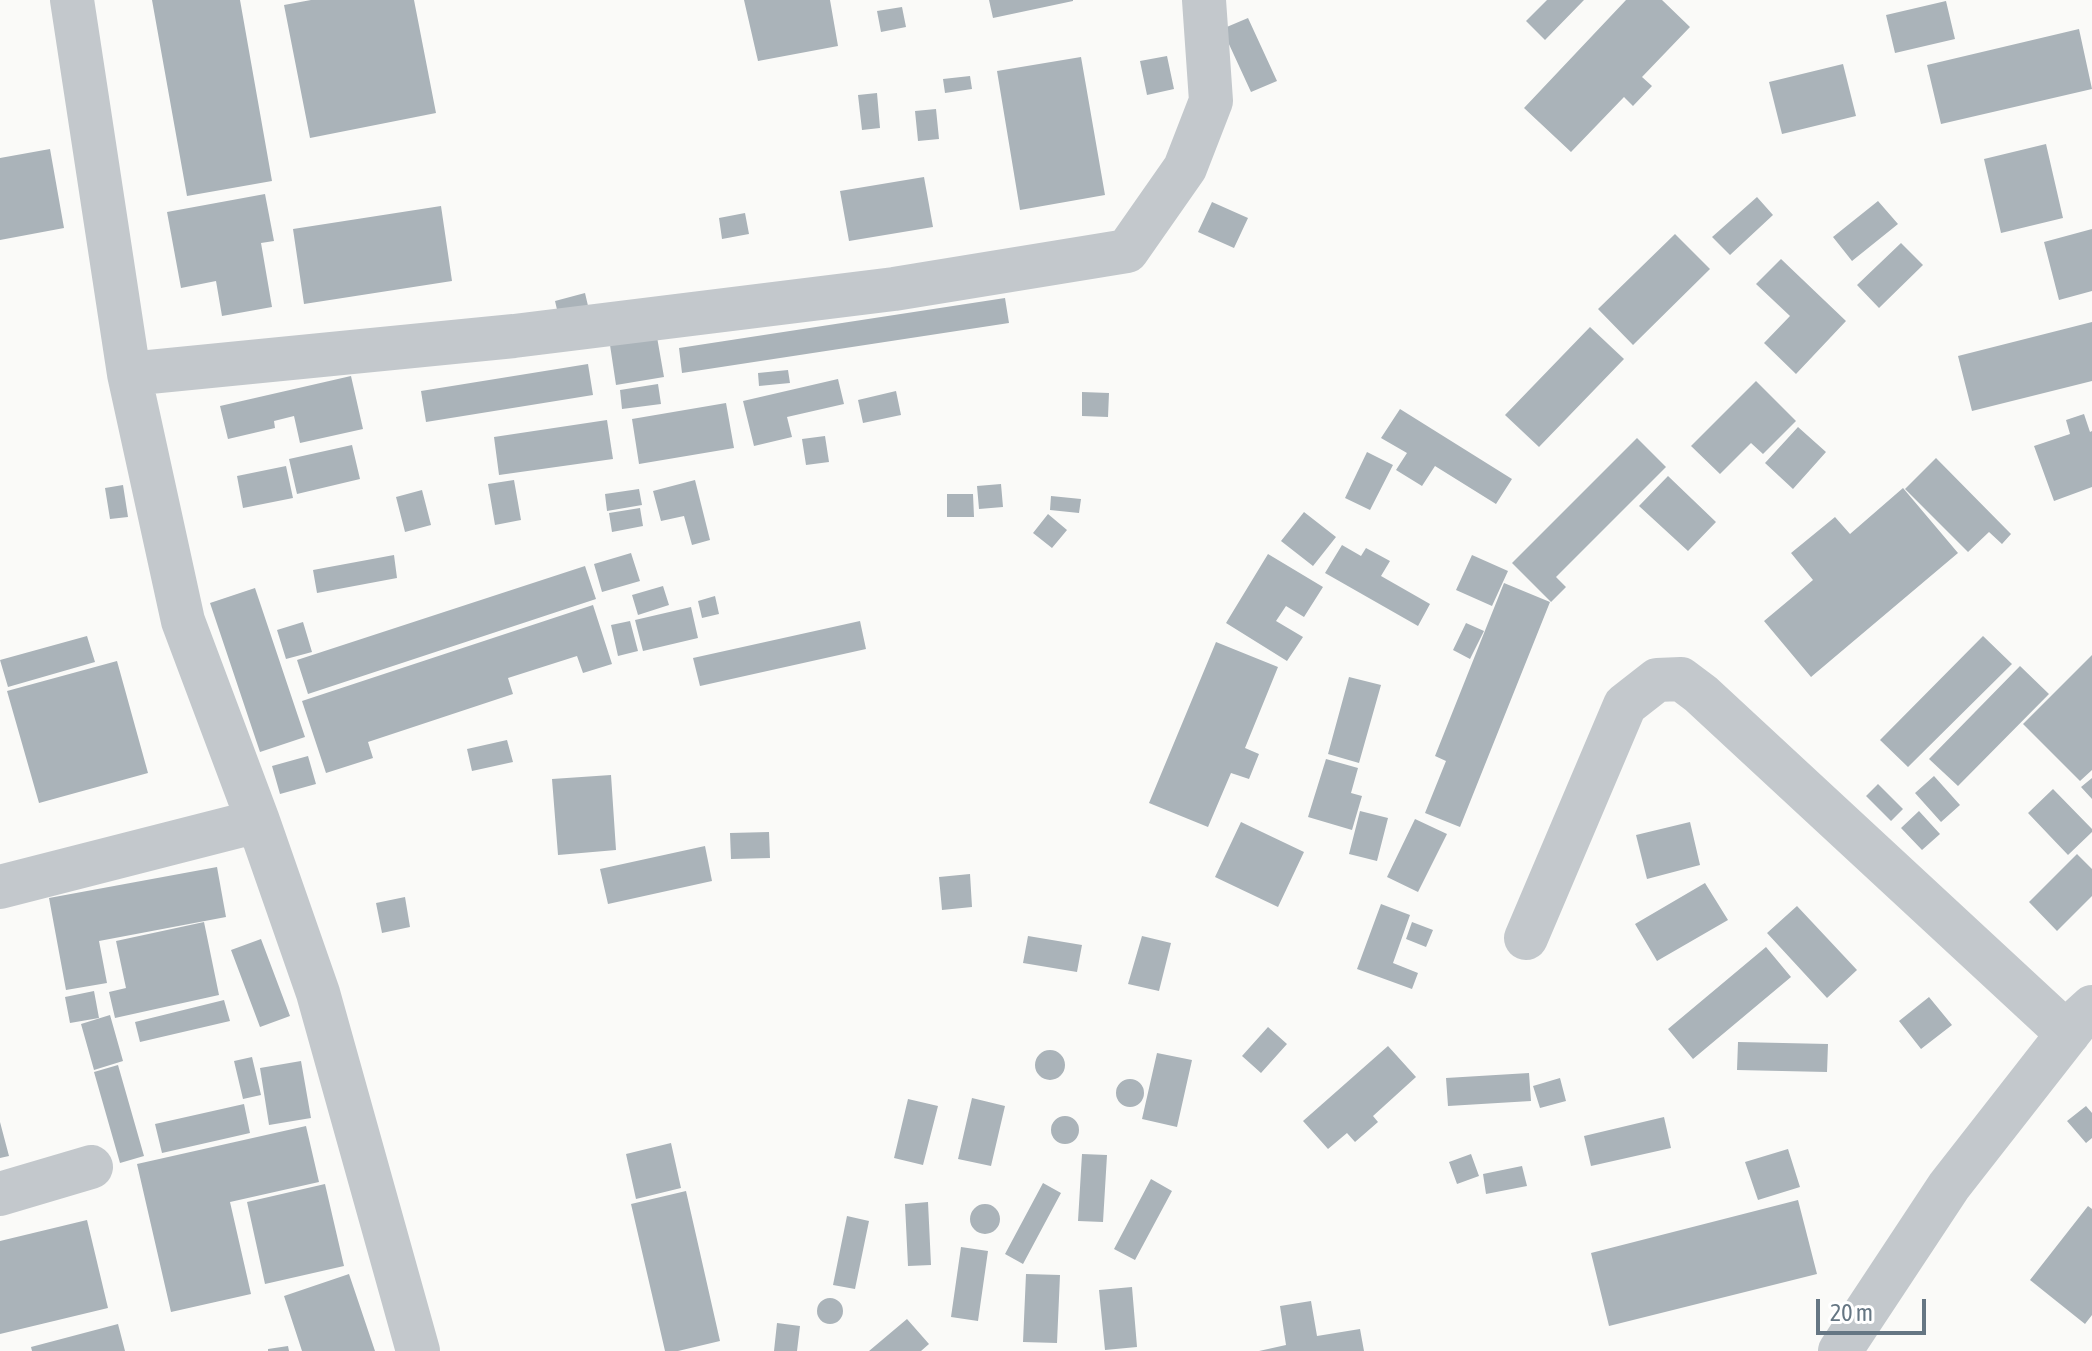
<!DOCTYPE html>
<style>
body{margin:0}
#map{position:relative;width:2092px;height:1351px;overflow:hidden;background:#fafaf8;font-family:"Asap Condensed",sans-serif}
canvas{display:block}
.scale{position:absolute;left:1816px;top:1299px;width:110px;height:36px;box-sizing:border-box;border:4px solid #657683;border-top:0;padding-left:10px;font-size:24px;line-height:28px;white-space:nowrap;color:#657683;-webkit-text-stroke:6px #fff;paint-order:stroke}
</style>
<div id="map">
<canvas width="2092" height="1351"></canvas>
<div class="scale">20 m</div>
</div>
<script>
const context = document.querySelector('canvas').getContext('2d');
context.lineJoin = 'round';
function paint(path, color) { context.fillStyle = color; context.fill(path, 'evenodd'); }
function strokePath(path, color, width, dash) { context.strokeStyle = color; context.lineWidth = width; context.lineCap = dash ? 'butt' : 'round'; context.setLineDash(dash || []); context.stroke(path); }
paint(new Path2D(`
 M 152,0 L 240,0 L 272,181 L 187,196 Z
 M 311,0 L 414,0 L 436,113 L 310,138 L 284,5 Z
 M 744,0 L 830,0 L 838,46 L 758,61 Z
 M 989,0 L 1073,0 L 1073,1 L 993,18 Z
 M 1547,0 L 1584,0 L 1545,40 L 1526,21 Z
 M 1626,0 L 1662,0 L 1690,27 L 1642,77 L 1652,86 L 1633,106 L 1624,97 L 1571,152 L 1524,108 Z
 M 1946,1 L 1955,39 L 1895,53 L 1886,15 Z
 M 902,7 L 906,27 L 881,32 L 877,11 Z
 M 1248,18 L 1277,81 L 1251,92 L 1222,29 Z
 M 2079,29 L 2092,89 L 1941,124 L 1927,65 Z
 M 1167,56 L 1174,89 L 1147,95 L 1140,61 Z
 M 1081,57 L 1105,195 L 1020,210 L 997,71 Z
 M 1843,64 L 1856,116 L 1782,134 L 1769,82 Z
 M 970,76 L 972,89 L 945,93 L 943,79 Z
 M 877,93 L 880,128 L 862,130 L 858,95 Z
 M 936,109 L 939,139 L 918,141 L 915,111 Z
 M 2046,144 L 2063,218 L 2001,233 L 1984,159 Z
 M 50,149 L 64,228 L 0,240 L 0,158 Z
 M 924,177 L 933,227 L 849,241 L 840,191 Z
 M 265,194 L 274,241 L 261,243 L 272,307 L 222,316 L 216,281 L 181,288 L 167,212 Z
 M 1757,197 L 1773,215 L 1730,255 L 1712,237 Z
 M 1878,201 L 1898,224 L 1852,261 L 1833,237 Z
 M 1212,202 L 1248,218 L 1234,248 L 1198,232 Z
 M 441,206 L 452,281 L 304,304 L 293,229 Z
 M 745,213 L 749,234 L 722,239 L 719,218 Z
 M 2092,229 L 2092,291 L 2059,300 L 2044,242 Z
 M 1675,234 L 1710,269 L 1633,345 L 1598,309 Z
 M 1901,243 L 1923,265 L 1879,308 L 1857,285 Z
 M 1781,259 L 1846,321 L 1796,374 L 1764,343 L 1790,316 L 1756,284 Z
 M 585,293 L 589,310 L 559,318 L 555,301 Z
 M 1005,298 L 1009,323 L 682,373 L 679,348 Z
 M 2092,322 L 2092,381 L 1972,411 L 1958,356 Z
 M 1590,327 L 1624,359 L 1539,447 L 1505,415 Z
 M 657,337 L 664,377 L 616,385 L 610,345 Z
 M 588,364 L 593,395 L 426,422 L 421,391 Z
 M 788,370 L 790,383 L 759,386 L 758,373 Z
 M 351,376 L 363,429 L 300,443 L 294,416 L 274,421 L 275,428 L 228,439 L 220,406 Z
 M 838,379 L 844,404 L 787,417 L 792,437 L 754,446 L 743,401 Z
 M 1756,381 L 1796,421 L 1763,454 L 1751,443 L 1720,474 L 1691,446 Z
 M 658,384 L 661,404 L 622,409 L 620,390 Z
 M 896,391 L 901,415 L 863,423 L 858,400 Z
 M 1082,392 L 1109,393 L 1108,417 L 1082,416 Z
 M 726,403 L 734,448 L 639,464 L 632,419 Z
 M 1400,409 L 1512,479 L 1496,504 L 1435,466 L 1422,486 L 1396,470 L 1407,453 L 1381,438 Z
 M 2084,414 L 2090,432 L 2092,431 L 2092,487 L 2054,501 L 2034,446 L 2070,434 L 2066,420 Z
 M 607,420 L 613,459 L 499,475 L 494,437 Z
 M 1798,427 L 1826,452 L 1793,489 L 1765,463 Z
 M 825,436 L 829,462 L 806,465 L 802,439 Z
 M 1637,438 L 1666,467 L 1556,577 L 1566,587 L 1551,602 L 1512,563 Z
 M 352,445 L 360,479 L 297,494 L 289,459 Z
 M 1367,452 L 1393,465 L 1370,510 L 1345,498 Z
 M 1936,458 L 2011,534 L 2002,544 L 1989,532 L 1968,552 L 1905,489 Z
 M 286,466 L 293,498 L 243,508 L 237,476 Z
 M 1668,476 L 1716,522 L 1688,551 L 1639,506 Z
 M 514,480 L 521,520 L 495,525 L 488,484 Z
 M 695,480 L 710,540 L 692,545 L 684,516 L 661,521 L 653,491 Z
 M 1001,484 L 1003,507 L 979,509 L 977,486 Z
 M 123,485 L 128,517 L 110,519 L 105,488 Z
 M 1903,488 L 1958,553 L 1811,677 L 1764,621 L 1813,580 L 1791,553 L 1835,517 L 1850,534 Z
 M 639,489 L 642,505 L 607,511 L 605,494 Z
 M 422,490 L 431,525 L 405,532 L 396,497 Z
 M 947,494 L 973,494 L 974,517 L 947,517 Z
 M 1051,496 L 1081,499 L 1079,513 L 1050,510 Z
 M 640,508 L 643,526 L 612,532 L 609,513 Z
 M 1304,512 L 1336,537 L 1313,566 L 1281,541 Z
 M 1048,514 L 1067,530 L 1052,548 L 1033,533 Z
 M 1342,545 L 1361,556 L 1366,548 L 1390,561 L 1381,576 L 1430,604 L 1418,626 L 1325,573 Z
 M 631,553 L 640,581 L 602,592 L 594,564 Z
 M 1268,554 L 1323,587 L 1304,617 L 1286,606 L 1276,621 L 1303,637 L 1287,661 L 1226,623 Z
 M 394,555 L 397,578 L 317,593 L 313,570 Z
 M 1472,555 L 1508,571 L 1492,606 L 1456,590 Z
 M 585,566 L 596,599 L 308,694 L 297,660 Z
 M 1504,583 L 1550,602 L 1460,827 L 1425,813 L 1446,761 L 1435,756 Z
 M 663,586 L 669,605 L 638,615 L 632,595 Z
 M 255,588 L 305,737 L 260,752 L 210,603 Z
 M 715,596 L 719,614 L 702,618 L 698,601 Z
 M 593,605 L 612,664 L 583,673 L 577,656 L 508,678 L 513,694 L 368,742 L 373,758 L 326,773 L 302,701 Z
 M 691,607 L 698,638 L 643,651 L 635,620 Z
 M 630,621 L 638,651 L 618,656 L 611,625 Z
 M 860,621 L 866,649 L 700,686 L 693,658 Z
 M 303,622 L 312,652 L 286,659 L 277,630 Z
 M 1466,623 L 1484,631 L 1470,659 L 1453,650 Z
 M 87,636 L 95,662 L 8,687 L 0,660 Z
 M 1983,636 L 2012,664 L 1908,767 L 1880,740 Z
 M 1216,642 L 1278,667 L 1245,748 L 1259,754 L 1249,779 L 1231,773 L 1208,827 L 1149,803 Z
 M 2092,655 L 2092,770 L 2080,781 L 2023,724 Z
 M 117,661 L 148,773 L 39,803 L 7,691 Z
 M 2020,666 L 2049,694 L 1958,786 L 1929,759 Z
 M 1349,677 L 1381,685 L 1359,763 L 1328,754 Z
 M 507,740 L 513,762 L 472,771 L 467,749 Z
 M 308,756 L 316,784 L 280,794 L 272,766 Z
 M 1326,759 L 1358,768 L 1351,793 L 1362,796 L 1352,830 L 1308,817 Z
 M 611,775 L 616,850 L 558,855 L 552,779 Z
 M 1934,776 L 1960,805 L 1941,822 L 1915,793 Z
 M 2092,778 L 2092,799 L 2081,787 Z
 M 1878,784 L 1903,809 L 1891,821 L 1866,796 Z
 M 2053,789 L 2092,829 L 2092,832 L 2068,855 L 2028,813 Z
 M 1360,811 L 1388,818 L 1377,861 L 1349,854 Z
 M 1919,811 L 1940,834 L 1922,850 L 1901,828 Z
 M 1415,819 L 1447,834 L 1418,892 L 1387,877 Z
 M 1241,822 L 1304,852 L 1278,907 L 1215,877 Z
 M 1690,822 L 1700,865 L 1647,879 L 1636,835 Z
 M 769,832 L 770,858 L 731,859 L 730,833 Z
 M 705,846 L 712,881 L 608,904 L 600,869 Z
 M 2077,854 L 2092,869 L 2092,896 L 2057,931 L 2029,902 Z
 M 217,867 L 226,917 L 99,941 L 107,983 L 66,990 L 49,898 Z
 M 970,874 L 972,907 L 942,910 L 939,877 Z
 M 1705,883 L 1728,920 L 1657,961 L 1635,924 Z
 M 405,897 L 410,927 L 382,933 L 376,903 Z
 M 1381,904 L 1410,915 L 1393,963 L 1418,973 L 1412,989 L 1357,969 Z
 M 1797,906 L 1857,970 L 1827,998 L 1767,933 Z
 M 204,922 L 219,995 L 115,1018 L 109,992 L 126,988 L 116,941 Z
 M 1412,922 L 1433,930 L 1426,947 L 1406,939 Z
 M 1028,936 L 1082,945 L 1077,972 L 1023,963 Z
 M 1142,936 L 1171,943 L 1159,991 L 1128,984 Z
 M 261,939 L 290,1016 L 260,1027 L 231,950 Z
 M 1766,947 L 1791,977 L 1693,1059 L 1668,1029 Z
 M 94,991 L 99,1018 L 70,1023 L 65,997 Z
 M 1929,997 L 1952,1025 L 1921,1049 L 1899,1021 Z
 M 224,1000 L 230,1021 L 140,1042 L 135,1022 Z
 M 110,1015 L 123,1061 L 94,1070 L 81,1024 Z
 M 1268,1027 L 1287,1044 L 1261,1073 L 1242,1056 Z
 M 1738,1042 L 1828,1044 L 1827,1072 L 1737,1070 Z
 M 1388,1046 L 1416,1077 L 1373,1116 L 1378,1122 L 1355,1142 L 1347,1133 L 1328,1149 L 1303,1121 Z
 M1035 1065a15 15 0 1 1 30 0a15 15 0 1 1-30 0Z
 M 1157,1053 L 1192,1060 L 1177,1127 L 1142,1119 Z
 M 252,1057 L 261,1095 L 243,1099 L 234,1061 Z
 M 301,1061 L 311,1118 L 269,1125 L 260,1068 Z
 M 118,1065 L 144,1156 L 120,1163 L 94,1072 Z
 M 1529,1073 L 1531,1101 L 1448,1106 L 1446,1078 Z
 M 1560,1078 L 1566,1101 L 1540,1108 L 1533,1086 Z
 M1116 1093a14 14 0 1 1 28 0a14 14 0 1 1-28 0Z
 M 972,1098 L 1005,1106 L 991,1166 L 958,1159 Z
 M 908,1099 L 938,1106 L 923,1165 L 894,1158 Z
 M 244,1104 L 250,1133 L 162,1153 L 155,1124 Z
 M 2086,1106 L 2092,1113 L 2092,1138 L 2086,1143 L 2067,1121 Z
 M1051 1130a14 14 0 1 1 28 0a14 14 0 1 1-28 0Z
 M 1664,1117 L 1671,1148 L 1591,1166 L 1584,1136 Z
 M 0,1122 L 9,1156 L 0,1158 Z
 M 306,1126 L 319,1182 L 230,1202 L 251,1294 L 171,1312 L 137,1164 Z
 M 671,1143 L 681,1188 L 636,1199 L 626,1154 Z
 M 1788,1149 L 1800,1187 L 1758,1200 L 1745,1162 Z
 M 1082,1154 L 1107,1155 L 1103,1222 L 1078,1221 Z
 M 1471,1154 L 1479,1176 L 1457,1184 L 1449,1162 Z
 M 1522,1166 L 1527,1186 L 1486,1194 L 1483,1174 Z
 M 1151,1179 L 1172,1191 L 1135,1260 L 1114,1249 Z
 M 1043,1183 L 1061,1193 L 1023,1264 L 1005,1254 Z
 M 325,1184 L 344,1266 L 265,1284 L 247,1202 Z
 M 686,1191 L 720,1341 L 678,1351 L 665,1351 L 631,1204 Z
 M 1798,1200 L 1817,1274 L 1609,1326 L 1591,1253 Z
 M 928,1202 L 931,1265 L 908,1266 L 905,1204 Z
 M970 1219a15 15 0 1 1 30 0a15 15 0 1 1-30 0Z
 M 2088,1206 L 2092,1209 L 2092,1315 L 2085,1324 L 2030,1280 Z
 M 847,1216 L 869,1221 L 855,1289 L 833,1285 Z
 M 87,1220 L 108,1308 L 0,1334 L 0,1241 Z
 M 961,1247 L 988,1251 L 978,1321 L 951,1317 Z
 M 349,1274 L 375,1351 L 302,1351 L 284,1296 Z
 M 1026,1274 L 1060,1275 L 1057,1343 L 1023,1342 Z
 M 1132,1287 L 1137,1347 L 1105,1350 L 1099,1290 Z
 M817 1311a13 13 0 1 1 26 0a13 13 0 1 1-26 0Z
 M 1311,1301 L 1317,1336 L 1360,1329 L 1364,1351 L 1259,1351 L 1286,1345 L 1280,1306 Z
 M 907,1319 L 929,1344 L 921,1351 L 869,1351 Z
 M 777,1323 L 800,1326 L 797,1351 L 774,1351 Z
 M 118,1324 L 125,1351 L 32,1351 L 31,1347 Z
 M 288,1346 L 289,1351 L 268,1351 L 268,1349 Z`), '#aab3b9');
strokePath(new Path2D(`
 M 72,0 L 129,374 L 183,621 L 258,821 L 318,993 L 418,1351
 M 129,374 L 514,336 L 894,289 L 1127,251 L 1185,168 L 1211,101 L 1204,0
 M 0,887 L 258,821
 M 1526,938 L 1625,705 L 1657,680 L 1681,679 L 1701,694 L 2068,1034
 M 0,1194 L 91,1167
 M 1840,1351 L 1949,1186 L 2081,1017 L 2092,1007`), '#c3c8cc', 44);
</script>
